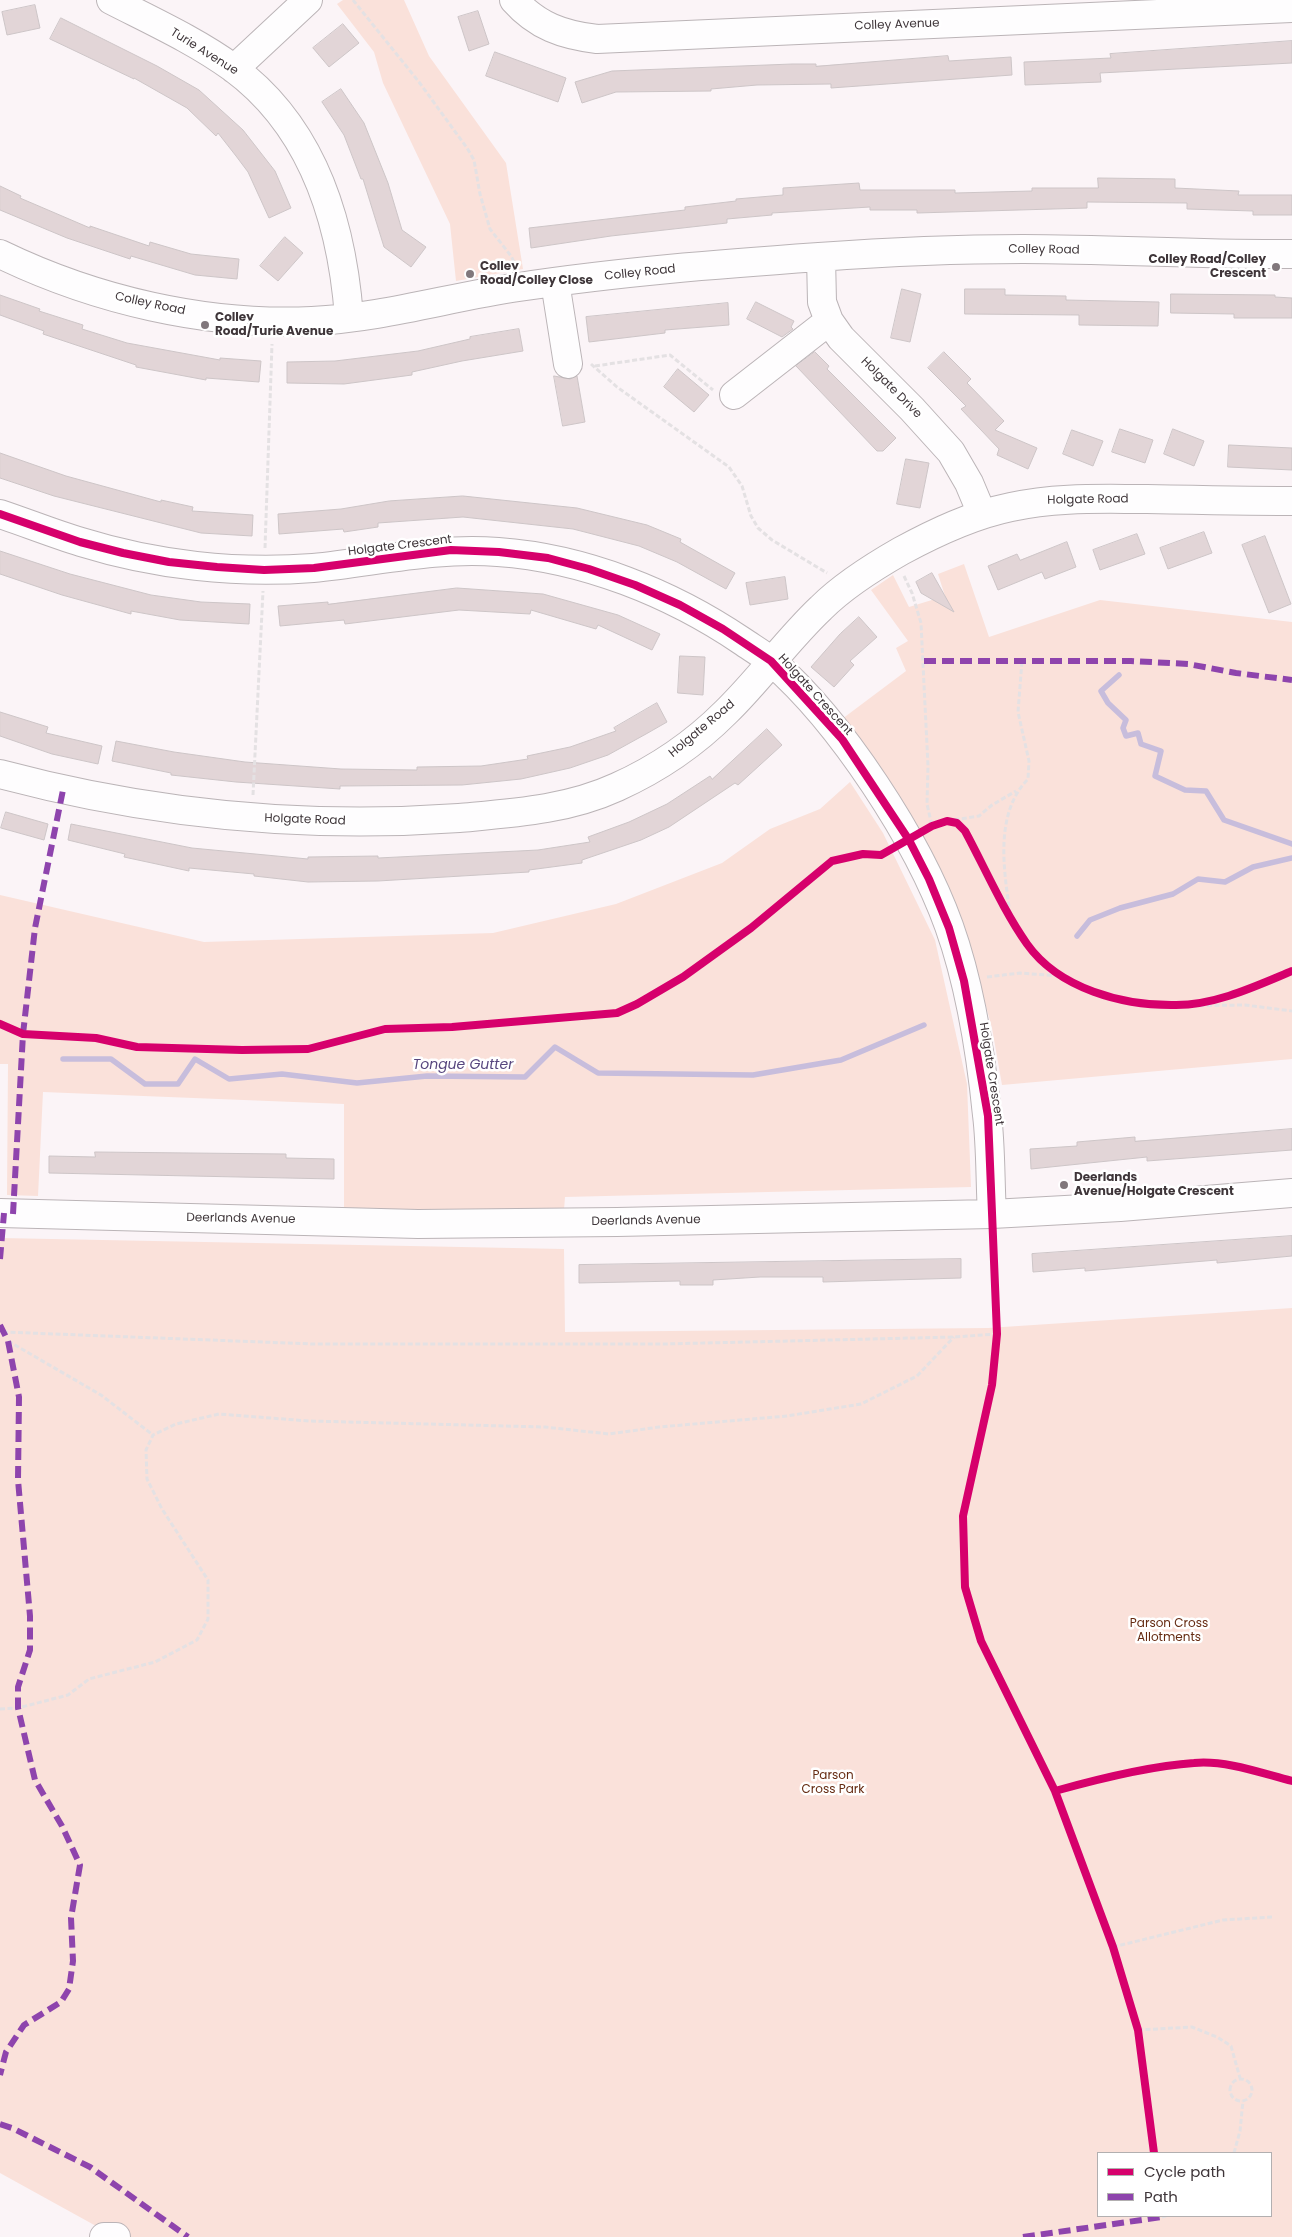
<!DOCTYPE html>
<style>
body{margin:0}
#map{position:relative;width:1292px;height:2237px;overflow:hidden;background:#fbf4f7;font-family:Poppins,sans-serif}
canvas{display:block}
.legend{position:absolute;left:1097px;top:2152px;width:175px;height:65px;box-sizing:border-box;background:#fff;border:1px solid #b2afb0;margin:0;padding:6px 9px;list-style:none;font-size:15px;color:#3f363a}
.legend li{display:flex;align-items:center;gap:10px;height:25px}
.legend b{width:25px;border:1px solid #b2afb0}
</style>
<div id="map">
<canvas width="1292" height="2237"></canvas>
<ul class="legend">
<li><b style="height:6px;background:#d6006c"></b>Cycle path</li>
<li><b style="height:6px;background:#8e44ad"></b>Path</li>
</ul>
</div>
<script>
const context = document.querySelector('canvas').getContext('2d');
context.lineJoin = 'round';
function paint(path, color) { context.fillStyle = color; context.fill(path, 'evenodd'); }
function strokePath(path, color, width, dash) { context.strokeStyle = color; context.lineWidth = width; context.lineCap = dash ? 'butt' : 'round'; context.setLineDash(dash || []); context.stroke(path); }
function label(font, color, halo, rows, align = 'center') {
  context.font = font + ' Poppins,sans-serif'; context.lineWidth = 5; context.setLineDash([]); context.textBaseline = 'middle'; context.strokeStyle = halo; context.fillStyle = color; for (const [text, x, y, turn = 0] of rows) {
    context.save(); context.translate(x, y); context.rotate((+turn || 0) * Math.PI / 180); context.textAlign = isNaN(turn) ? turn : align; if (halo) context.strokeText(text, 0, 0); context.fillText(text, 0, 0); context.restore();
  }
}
paint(new Path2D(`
 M 343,0 L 404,0 L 429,56 L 506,163 L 523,269 L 456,281 L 450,224 L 383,83 L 374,52 L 337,4 Z
 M 964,564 L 989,637 L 1100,600 L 1292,622 L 1292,1059 L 1002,1085 L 992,1028 L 965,930 L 916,823 L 842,719 L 906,671 L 896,648 L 908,641 L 871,590 L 893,575 L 909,607 L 945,596 L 938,574 Z
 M 850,782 L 883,833 L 935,940 L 967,1084 L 971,1187 L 565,1197 L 564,1210 L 344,1210 L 344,1104 L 43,1092 L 38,1196 L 7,1195 L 8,1064 L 0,1064 L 0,895 L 204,942 L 493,933 L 616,904 L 722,863 L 770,829 L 820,809 Z
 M 0,1238 L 564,1249 L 565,1332 L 988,1328 L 1292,1308 L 1292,2237 L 116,2237 L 0,2173 ZM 1098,2153 L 1271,2153 L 1271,2216 L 1098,2216 Z`), '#fae1da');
strokePath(new Path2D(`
 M 1119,675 L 1101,691 L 1108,703 L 1126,720 L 1123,728 L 1126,736 L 1138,733 L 1141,744 L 1161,751 L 1155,776 L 1185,790 L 1206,791 L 1224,820 L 1292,844
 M 1077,936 L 1090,920 L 1120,908 L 1173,894 L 1198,879 L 1225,882 L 1253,867 L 1292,858
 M 63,1059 L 111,1059 L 145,1084 L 178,1084 L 195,1059 L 229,1079 L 282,1074 L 357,1083 L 427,1076 L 525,1077 L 555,1047 L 598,1073 L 753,1075 L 841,1060 L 924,1025`), '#c7bddc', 5.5);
const building = new Path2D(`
 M 35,5 L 40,28 L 7,35 L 2,12 Z
 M 478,11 L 489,44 L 469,51 L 458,17 Z
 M 61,18 L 157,66 L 199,90 L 243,130 L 275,171 L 291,208 L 269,218 L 248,172 L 236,156 L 218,133 L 216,136 L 187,108 L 134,78 L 134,79 L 50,39 Z
 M 343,24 L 359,43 L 329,67 L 313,48 Z
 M 1292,41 L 1292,63 L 1100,73 L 1101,82 L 1025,85 L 1024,62 L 1111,58 L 1110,54 Z
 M 495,52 L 566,78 L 558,102 L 486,76 Z
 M 948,56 L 949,61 L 1011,57 L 1012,75 L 831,88 L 831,84 L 757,85 L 711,89 L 711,91 L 616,92 L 582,103 L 575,82 L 612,71 L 792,64 L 816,64 L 816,66 Z
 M 341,89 L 364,123 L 388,183 L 402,230 L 426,247 L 411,267 L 384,247 L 363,179 L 361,179 L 344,135 L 322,102 Z
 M 1098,178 L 1175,179 L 1175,188 L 1239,191 L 1238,195 L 1292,195 L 1292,215 L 1253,215 L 1253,211 L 1187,209 L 1187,203 L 1087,202 L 1087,208 L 917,213 L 917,210 L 870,210 L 870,207 L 772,213 L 772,215 L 727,219 L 727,223 L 611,236 L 531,248 L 529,228 L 685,210 L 685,207 L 736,201 L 736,199 L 783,195 L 783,188 L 859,183 L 860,190 L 955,190 L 955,193 L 1032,191 L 1032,188 L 1098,188 Z
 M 0,186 L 21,196 L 20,198 L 90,228 L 90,226 L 149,246 L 150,242 L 191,254 L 239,259 L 237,279 L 195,275 L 131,256 L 130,259 L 67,238 L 0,210 Z
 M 285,237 L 303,253 L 278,281 L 260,266 Z
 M 902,289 L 921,294 L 910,342 L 891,338 Z
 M 965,289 L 1005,289 L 1005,295 L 1066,296 L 1066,300 L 1159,302 L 1158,326 L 1079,325 L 1079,315 L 965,314 Z
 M 1171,294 L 1275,295 L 1275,297 L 1292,298 L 1292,318 L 1234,318 L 1234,314 L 1171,313 Z
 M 0,295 L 40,309 L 39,311 L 83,325 L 82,329 L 127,343 L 220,360 L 220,358 L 261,361 L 259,382 L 206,378 L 206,380 L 136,367 L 136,365 L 43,334 L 44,331 L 0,315 Z
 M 756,302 L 794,321 L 791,327 L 793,329 L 782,337 L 747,319 Z
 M 728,303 L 729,325 L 665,330 L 665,333 L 589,342 L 586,317 Z
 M 519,329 L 523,351 L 462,361 L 412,372 L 412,375 L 344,384 L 287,383 L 287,362 L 335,361 L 418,351 L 470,339 L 470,337 Z
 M 815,352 L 829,366 L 827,369 L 896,438 L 883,451 L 877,451 L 796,366 Z
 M 944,352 L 971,379 L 967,383 L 1004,421 L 995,430 L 1037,448 L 1028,469 L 997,455 L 999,449 L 961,409 L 966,406 L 928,368 Z
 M 678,369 L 709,395 L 694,412 L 664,387 Z
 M 554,376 L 570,379 L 577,376 L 585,422 L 563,426 Z
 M 1120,429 L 1153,440 L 1145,463 L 1112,452 Z
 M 1173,429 L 1204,441 L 1194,466 L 1164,454 Z
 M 1072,430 L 1103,441 L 1093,466 L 1063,454 Z
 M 1229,445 L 1292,448 L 1292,470 L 1228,467 Z
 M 0,453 L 66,476 L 161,502 L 161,500 L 193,507 L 192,511 L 253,515 L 252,536 L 201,533 L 54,496 L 0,478 Z
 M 906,459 L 929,463 L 920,508 L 897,504 Z
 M 463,496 L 577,508 L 647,525 L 681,539 L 680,542 L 735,573 L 726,589 L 677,562 L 639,546 L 573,529 L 463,517 L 378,523 L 378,527 L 344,532 L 343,529 L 279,534 L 278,514 L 341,509 L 389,501 Z
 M 1204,532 L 1212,553 L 1168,569 L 1160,548 Z
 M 1137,534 L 1145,554 L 1100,570 L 1093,550 Z
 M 1265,536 L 1291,604 L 1269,613 L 1242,545 Z
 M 1067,542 L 1076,567 L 1045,579 L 1042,572 L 998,590 L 988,566 L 1017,554 L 1020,560 Z
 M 0,551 L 70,574 L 151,595 L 201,602 L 250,604 L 249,624 L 180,620 L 131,611 L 131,614 L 62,595 L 0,574 Z
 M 932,573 L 954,612 L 921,593 L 916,582 Z
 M 785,577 L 788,599 L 750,605 L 746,583 Z
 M 457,588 L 543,594 L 618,615 L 660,634 L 652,650 L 598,625 L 596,629 L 531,610 L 530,614 L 459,610 L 345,624 L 344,620 L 280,626 L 278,606 L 328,602 L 328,604 Z
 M 859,617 L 877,637 L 850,661 L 854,665 L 834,687 L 811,667 L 840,634 Z
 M 680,656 L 705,657 L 703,695 L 678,693 Z
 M 657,703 L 667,722 L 646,734 L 608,755 L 570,768 L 521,779 L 462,785 L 340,786 L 340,789 L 236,782 L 171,775 L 171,773 L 112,761 L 116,741 L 174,752 L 245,762 L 341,769 L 417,770 L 417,767 L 481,766 L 528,759 L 527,756 L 570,747 L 616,731 L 614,728 Z
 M 0,712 L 48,727 L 46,733 L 102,746 L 98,764 L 52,754 L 0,736 Z
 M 767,729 L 782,745 L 738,785 L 735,783 L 669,827 L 641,840 L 582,860 L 582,863 L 529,870 L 529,872 L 378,881 L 308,882 L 254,876 L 254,874 L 189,868 L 189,871 L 124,857 L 125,854 L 68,840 L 71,824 L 192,848 L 308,859 L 308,857 L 378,856 L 378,858 L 538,850 L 590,842 L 588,837 L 629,822 L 667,804 L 710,776 L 712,779 Z
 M 6,812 L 48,824 L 44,840 L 1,828 Z
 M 1292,1129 L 1292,1150 L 1147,1161 L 1147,1157 L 1031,1169 L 1030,1149 L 1077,1146 L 1077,1142 L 1135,1137 L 1135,1141 Z
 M 95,1152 L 286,1154 L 286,1158 L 334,1159 L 334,1179 L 49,1173 L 49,1156 L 95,1157 Z
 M 1292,1236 L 1292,1256 L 1217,1263 L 1217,1260 L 1085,1271 L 1085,1268 L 1033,1272 L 1032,1254 Z
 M 961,1259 L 961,1278 L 823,1282 L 823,1277 L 760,1277 L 713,1280 L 713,1285 L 680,1285 L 680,1281 L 579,1283 L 579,1265 Z`);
paint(building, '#e2d5d7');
strokePath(building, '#cdc5c7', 1);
const minor = new Path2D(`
 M 111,0 C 152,21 196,41 233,68 C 313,127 342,223 349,317
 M 514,0 C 537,26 563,35 597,39 L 1292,8
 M 234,69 L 308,0
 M 0,254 C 95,300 206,326 312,321 C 382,318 450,297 519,287 C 618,272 719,264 819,257 C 887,252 955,249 1023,249 C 1113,249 1202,255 1292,254
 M 821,257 L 822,302 L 829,321 L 841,338 L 912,409 L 951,452 L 969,483 L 982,514
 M 555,282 L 568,364
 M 734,395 L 829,321
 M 0,514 C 27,523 54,534 81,542 C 155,565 236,574 313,568 C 375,562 435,547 498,552 C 584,558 671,593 742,641 C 752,648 763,654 772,662 C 841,722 918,840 949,926 C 969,982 981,1055 987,1115 C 991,1147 990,1181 992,1214
 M 0,774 C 150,814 304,829 459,818 C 513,813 567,810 617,787 C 657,769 695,743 726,712 C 760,679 787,640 821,608 C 844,585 873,567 901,551 C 936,532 972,515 1011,507 C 1056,497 1100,499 1144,499 C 1194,500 1243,501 1292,501
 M 0,1213 L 418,1224 L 617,1222 L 992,1214 L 1120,1207 L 1292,1193
 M 104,2237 L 116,2237`);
strokePath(minor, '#bbb4b7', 30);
strokePath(new Path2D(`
 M 353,0 L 419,82 L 467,148 L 474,160 L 480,194 L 490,229 L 511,256 L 515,264
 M 591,364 L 617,387 L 729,467 L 742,486 L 751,516 L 758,528 L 772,540 L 827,573
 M 595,366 L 670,355 L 713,390
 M 265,548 L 272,344
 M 904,576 L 912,593 L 921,623 L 928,766 L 927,804 L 932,826
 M 253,795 L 263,591
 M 947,821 L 979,816 L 992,805 L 1016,791
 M 1010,914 C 1004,870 994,814 1028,779 L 1029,761 L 1018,712 L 1022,661
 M 987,977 L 1020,973 L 1059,976
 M 1177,1006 L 1245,1005 L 1292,1011
 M 3,1332 L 313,1344 L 664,1344 L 954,1337 L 997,1334
 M 8,1341 L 101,1395 L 153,1435
 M 0,1709 L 18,1708 L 68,1695 L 89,1679 L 155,1662 L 197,1640 L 208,1619 L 208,1580 L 162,1509 L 147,1479 L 146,1450 L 153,1435 L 176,1424 L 219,1414 L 309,1421 L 545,1427 L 609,1434 L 659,1427 L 787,1416 L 861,1404 L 917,1376 L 954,1337
 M 1113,1947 L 1223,1920 L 1272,1917
 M 1138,2030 L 1192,2027 L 1217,2037 L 1231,2046 L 1240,2078
 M1230 2090a11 11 0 1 1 22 0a11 11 0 1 1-22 0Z
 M 1234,2153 L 1240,2131 L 1243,2101
 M 1162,2217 L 1166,2216`), '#e4e1e3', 3, [5, 2.5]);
strokePath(minor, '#fefdfe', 28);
strokePath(new Path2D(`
 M 924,661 L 1131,661 L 1188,664 L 1236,673 L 1292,680
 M 13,1214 L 23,1034 L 35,928 L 63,790
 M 0,1259 L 4,1213
 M 0,1325 L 8,1341 L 19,1397 L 18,1480 L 30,1616 L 30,1650 L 18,1687 L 18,1708 L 35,1780 L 62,1826 L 80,1865 L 71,1918 L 73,1961 L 69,1989 L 61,2002 L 24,2025 L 6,2052 L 0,2075
 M 0,2124 L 12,2128 L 90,2167 L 188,2237
 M 1023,2237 L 1162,2217`), '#8e44ad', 6, [12, 6]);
strokePath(new Path2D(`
 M 0,514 L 80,542 L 123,553 L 169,562 L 217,567 L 264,570 L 314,568 L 451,550 L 499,552 L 548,558 L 589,569 L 635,585 L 680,605 L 723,629 L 771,661 L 842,739 L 909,840 L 929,879 L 949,928 L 964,981 L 988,1116 L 997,1334 L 992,1385 L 963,1516 L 965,1587 L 981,1641 L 1055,1791 L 1113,1947 L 1138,2030 L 1154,2153
 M 0,1024 L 23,1034 L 96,1038 L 137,1047 L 242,1050 L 308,1049 L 385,1029 L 452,1027 L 617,1013 L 637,1004 L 683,977 L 751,928 L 832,861 L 863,854 L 881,855 L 932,826 L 947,821 L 957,823 L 965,831 C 985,868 1003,910 1027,944 C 1059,989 1123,1006 1176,1005 C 1216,1005 1256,986 1292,971
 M 1055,1791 C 1098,1779 1149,1766 1194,1763 C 1226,1760 1261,1773 1292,1781`), '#d6006c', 8);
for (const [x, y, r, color] of [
 [1276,267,5,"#81787c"],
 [470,274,5,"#81787c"],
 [205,325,5,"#81787c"],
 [1064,1185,5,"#81787c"]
]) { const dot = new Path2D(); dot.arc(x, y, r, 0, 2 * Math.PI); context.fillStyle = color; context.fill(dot); strokePath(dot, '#fff', 2); }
label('12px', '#3f363a', '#fff', [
 ["Colley Avenue",897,25,-2],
 ["Turie Avenue",204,52,32],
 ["Colley Road",1044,250,1],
 ["Colley Road",640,273,-6],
 ["Colley Road",150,304,12],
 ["Holgate Drive",891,388,45],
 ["Holgate Road",1088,500,-1],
 ["Holgate Crescent",400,546,-7],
 ["Holgate Crescent",815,695,48],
 ["Holgate Road",702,729,-40],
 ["Holgate Road",305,820,2],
 ["Holgate Crescent",991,1074,81],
 ["Deerlands Avenue",241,1219,1],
 ["Deerlands Avenue",646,1221,-1]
]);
label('bold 12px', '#3f363a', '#fff', [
 ["Colley Road/Colley",1266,260,"right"],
 ["Crescent",1266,274,"right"],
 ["Colley",480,267],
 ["Road/Colley Close",480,281],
 ["Colley",215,318],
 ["Road/Turie Avenue",215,332],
 ["Deerlands",1074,1178],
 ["Avenue/Holgate Crescent",1074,1192]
], 'left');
label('12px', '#652b12', '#fff', [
 ["Parson Cross",1169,1624],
 ["Allotments",1169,1638],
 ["Parson",833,1776],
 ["Cross Park",833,1790]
]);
label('italic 14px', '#57467e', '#fff', [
 ["Tongue Gutter",463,1065]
]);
</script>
